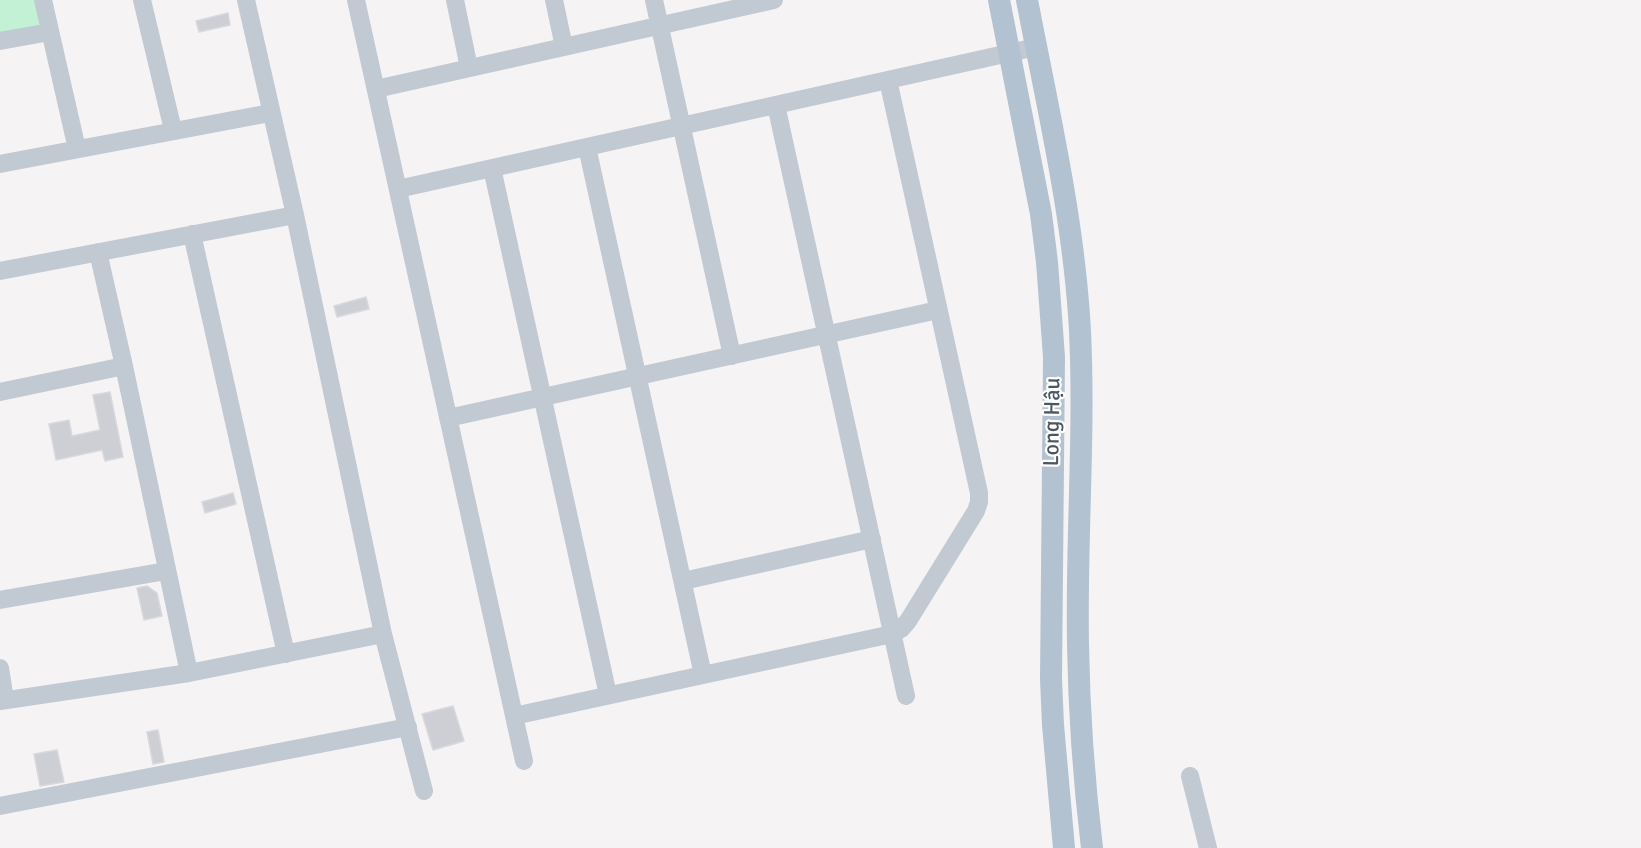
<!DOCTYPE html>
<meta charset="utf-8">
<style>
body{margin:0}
canvas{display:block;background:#f5f3f3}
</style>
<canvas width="1641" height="848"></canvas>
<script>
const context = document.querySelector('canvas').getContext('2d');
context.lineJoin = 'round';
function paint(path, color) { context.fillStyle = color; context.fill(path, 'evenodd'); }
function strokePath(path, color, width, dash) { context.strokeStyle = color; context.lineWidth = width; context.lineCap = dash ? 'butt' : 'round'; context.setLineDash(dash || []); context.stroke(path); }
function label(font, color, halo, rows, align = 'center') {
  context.font = font + ' Signika,sans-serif'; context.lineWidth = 4.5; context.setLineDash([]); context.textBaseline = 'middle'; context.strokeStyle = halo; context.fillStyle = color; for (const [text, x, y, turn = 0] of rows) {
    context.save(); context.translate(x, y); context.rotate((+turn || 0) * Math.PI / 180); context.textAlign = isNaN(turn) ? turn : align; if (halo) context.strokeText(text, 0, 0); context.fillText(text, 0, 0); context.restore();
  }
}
paint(new Path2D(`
 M 0,0 L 43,0 L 50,32 L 0,41 Z`), '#c3f1d5');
const building = new Path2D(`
 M 228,13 L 230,25 L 199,32 L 196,21 Z
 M 366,297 L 369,309 L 337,317 L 334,306 Z
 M 110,392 L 123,457 L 105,461 L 102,450 L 56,460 L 49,424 L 69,420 L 72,436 L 100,430 L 93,395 Z
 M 233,493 L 236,504 L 205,513 L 202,502 Z
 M 147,586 L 157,593 L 162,616 L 144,620 L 137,588 Z
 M 453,706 L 464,741 L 433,750 L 422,714 Z
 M 158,730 L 164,762 L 153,764 L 147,732 Z
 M 57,750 L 64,782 L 40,786 L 34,754 Z`);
paint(building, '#cdcfd5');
strokePath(building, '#d7d9de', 1.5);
strokePath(new Path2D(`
 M 43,0 L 77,149
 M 142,0 L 173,130
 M 246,0 L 295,215 L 383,634
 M 356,0 L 524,761
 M 455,0 L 469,68
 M 554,0 L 564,47
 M 654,0 L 732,356
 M 0,41 L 50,32
 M 376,89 L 774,0
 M 776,105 L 906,696
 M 587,147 L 703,675
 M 0,164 L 270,113
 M 492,168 L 608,695
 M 398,189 L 1036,47
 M 192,234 L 286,654
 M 98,252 L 124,366
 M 0,271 L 295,215
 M 0,392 L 124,366 L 189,673
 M 448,418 L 938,310
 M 683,581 L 872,539
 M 0,600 L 166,571
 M 0,668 L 5,700
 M 0,701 L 189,673 L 383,634 L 424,791
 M 514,716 L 892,634 L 901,629 L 908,621 L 976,511 L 979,502 L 979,493 L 888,80
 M 1190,776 L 1208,848
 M 0,806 L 408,727`), '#c1cad2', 18);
strokePath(new Path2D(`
 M 999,0 L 1041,214 L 1047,262 L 1054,357 L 1051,679 L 1053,725 L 1064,848
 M 1027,0 C 1048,110 1074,219 1080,331 C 1085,436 1076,540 1078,644 C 1079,712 1084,781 1092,848`), '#b3c2d1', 22);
label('22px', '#4a5661', '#fff', [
 ["Long Hậu",1053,422,-89]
]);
</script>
